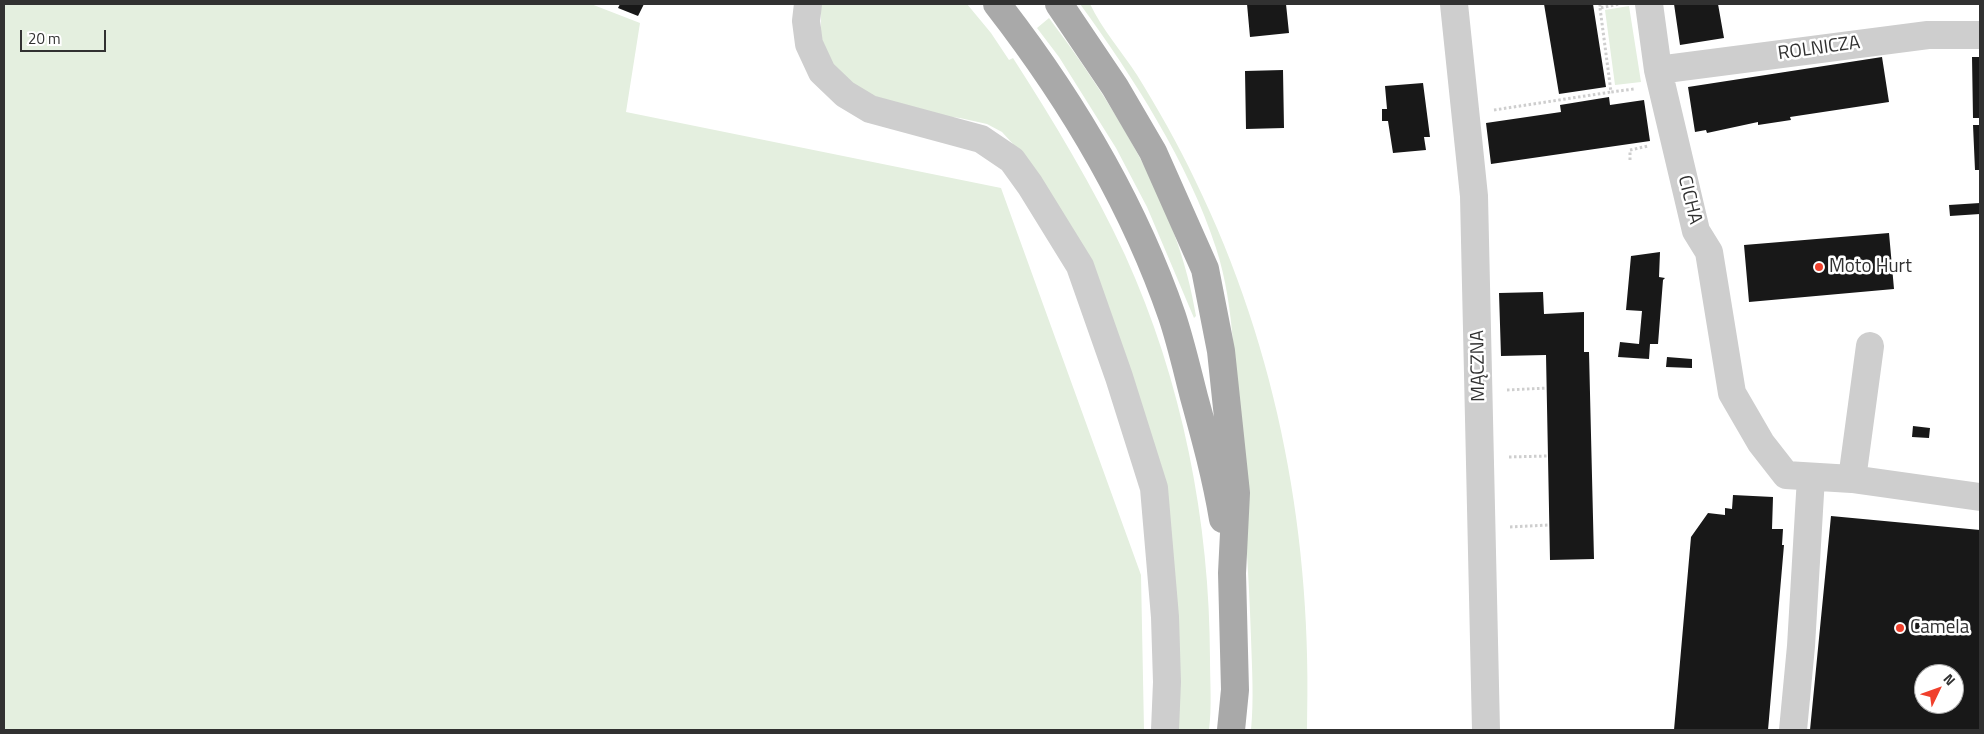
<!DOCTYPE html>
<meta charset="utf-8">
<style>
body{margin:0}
#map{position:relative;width:1984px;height:734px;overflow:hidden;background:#fff;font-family:"Titillium Web",sans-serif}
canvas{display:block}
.frame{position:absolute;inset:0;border:5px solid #313131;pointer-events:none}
.north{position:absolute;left:1914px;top:664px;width:50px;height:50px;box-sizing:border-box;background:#fff;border:1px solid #adadad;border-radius:50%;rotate:48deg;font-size:14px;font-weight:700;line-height:20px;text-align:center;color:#313131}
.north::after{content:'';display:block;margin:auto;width:18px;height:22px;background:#f0402c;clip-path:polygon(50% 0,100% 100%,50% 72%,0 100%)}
.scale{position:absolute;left:20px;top:30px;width:86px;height:22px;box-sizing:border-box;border:2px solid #313131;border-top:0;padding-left:6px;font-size:15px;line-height:18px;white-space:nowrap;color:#313131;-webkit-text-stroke:4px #fff;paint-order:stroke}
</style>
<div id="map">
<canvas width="1984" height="734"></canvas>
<div class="frame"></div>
<div class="north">N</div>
<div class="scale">20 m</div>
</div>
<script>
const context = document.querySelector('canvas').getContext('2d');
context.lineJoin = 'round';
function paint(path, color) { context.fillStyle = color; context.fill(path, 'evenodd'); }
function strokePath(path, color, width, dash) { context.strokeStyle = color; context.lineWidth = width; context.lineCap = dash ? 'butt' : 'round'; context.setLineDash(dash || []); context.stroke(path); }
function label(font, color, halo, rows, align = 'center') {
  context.font = font + ' "Titillium Web",sans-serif'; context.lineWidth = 5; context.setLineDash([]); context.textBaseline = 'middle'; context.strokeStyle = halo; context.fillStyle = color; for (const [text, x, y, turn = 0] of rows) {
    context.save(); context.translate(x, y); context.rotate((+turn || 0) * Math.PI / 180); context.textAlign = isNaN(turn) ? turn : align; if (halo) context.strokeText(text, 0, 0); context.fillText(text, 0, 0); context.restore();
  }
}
paint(new Path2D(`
 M 4,4 L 591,4 L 640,23 L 626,112 L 1001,188 L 1141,575 L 1144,730 L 4,730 Z
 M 821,4 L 967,4 L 991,33 L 1009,60 L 1013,58 C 1054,122 1093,186 1125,255 C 1182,380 1210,522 1210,659 C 1210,682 1212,707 1209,730 L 1171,730 L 1150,458 L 1013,144 L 1002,132 L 987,124 L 960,118 L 907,112 L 842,82 L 821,40 Z
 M 1080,4 L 1090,4 C 1102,29 1122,52 1137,75 C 1158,109 1178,144 1195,180 C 1279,352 1313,541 1307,730 L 1251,730 C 1254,700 1252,669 1251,638 C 1249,573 1244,507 1239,442 C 1234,378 1236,309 1216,248 C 1189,164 1132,75 1080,4 Z
 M 1629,6 L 1641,82 L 1615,85 L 1605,10 Z
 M 1049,18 C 1114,105 1179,207 1196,316 L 1194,318 L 1147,207 L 1116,148 L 1059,57 L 1037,28 Z`), '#e4efdf');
paint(new Path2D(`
 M 620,4 L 644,4 L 638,16 L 618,8 Z
 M 1247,4 L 1286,4 L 1289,33 L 1250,37 Z
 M 1544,4 L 1593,4 L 1606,87 L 1559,94 Z
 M 1674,4 L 1718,4 L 1724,38 L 1680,45 Z
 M 1882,57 L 1889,102 L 1790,117 L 1791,120 L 1758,125 L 1758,122 L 1707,133 L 1706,130 L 1695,132 L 1688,87 Z
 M 1972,57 L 1980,57 L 1980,118 L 1973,118 Z
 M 1283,70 L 1284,128 L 1246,129 L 1245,71 Z
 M 1423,83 L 1430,137 L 1424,137 L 1426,150 L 1393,153 L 1388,121 L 1382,121 L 1382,109 L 1387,109 L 1385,86 Z
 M 1609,97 L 1610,105 L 1644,100 L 1650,141 L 1491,164 L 1486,123 L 1561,112 L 1560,105 Z
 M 1973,125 L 1980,125 L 1980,170 L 1975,170 Z
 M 1980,203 L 1980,214 L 1950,216 L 1949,205 Z
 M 1889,233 L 1894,289 L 1749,302 L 1744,245 Z
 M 1660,252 L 1659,277 L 1665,278 L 1663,280 L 1658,344 L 1650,344 L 1649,359 L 1618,357 L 1620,342 L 1639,344 L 1642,311 L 1626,310 L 1631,256 Z
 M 1543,292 L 1544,314 L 1584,312 L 1584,352 L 1589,352 L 1594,559 L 1550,560 L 1546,355 L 1501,356 L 1499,293 Z
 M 1667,357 L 1692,359 L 1692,368 L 1666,367 Z
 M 1913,426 L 1930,428 L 1929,438 L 1912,437 Z
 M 1733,495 L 1773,497 L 1772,529 L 1783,529 L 1782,545 L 1784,545 L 1768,730 L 1674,730 L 1691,537 L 1708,513 L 1725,515 L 1725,508 L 1732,509 Z
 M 1831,516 L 1980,530 L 1980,730 L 1810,730 ZM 1924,674 L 1954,674 L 1954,704 L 1924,704 Z`), '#181818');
strokePath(new Path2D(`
 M 1600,4 L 1600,8 L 1619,4
 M 1600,8 L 1611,92 L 1634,89
 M 1494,110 L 1611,92
 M 1630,160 L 1630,150 L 1648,146
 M 1507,390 L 1547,388
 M 1509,457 L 1548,456
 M 1510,527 L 1549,525`), '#cecece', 3, [2.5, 2.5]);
strokePath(new Path2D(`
 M 808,4 L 806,21 L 809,44 L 822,72 L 845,94 L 870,109 L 981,139 L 1012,160 L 1030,185 L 1080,266 L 1119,377 L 1154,488 L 1165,617 L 1167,682 L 1165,730
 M 1454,4 L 1474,196 L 1486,730
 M 1649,4 L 1658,70 L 1696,231 L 1709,252 L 1732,393 L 1761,443 L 1786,475 L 1852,479
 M 1658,70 L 1928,35 L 1980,35
 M 1870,346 L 1852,479 L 1980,497
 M 1793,730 L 1801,646 L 1811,477`), '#cecece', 28);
strokePath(new Path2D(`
 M 997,4 C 1070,98 1133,203 1172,316 C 1181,343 1187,370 1194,397 C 1205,437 1216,477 1223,519
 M 1059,4 L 1115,87 L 1153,152 L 1205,269 L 1221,351 L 1236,493 L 1232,573 L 1235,690 L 1231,730`), '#a9a9a9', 28);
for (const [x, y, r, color] of [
 [1819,267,5,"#f0402c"],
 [1900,628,5,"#f0402c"]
]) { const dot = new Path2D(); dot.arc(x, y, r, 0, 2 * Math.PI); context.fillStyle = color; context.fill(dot); strokePath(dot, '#fff', 2); }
label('19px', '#313131', '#fff', [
 ["ROLNICZA",1819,49,-8],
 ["CICHA",1689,200,76],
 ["MĄCZNA",1479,366,-91]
]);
label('19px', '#313131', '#fff', [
 ["Moto Hurt",1829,267],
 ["Camela",1910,628]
], 'left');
</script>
